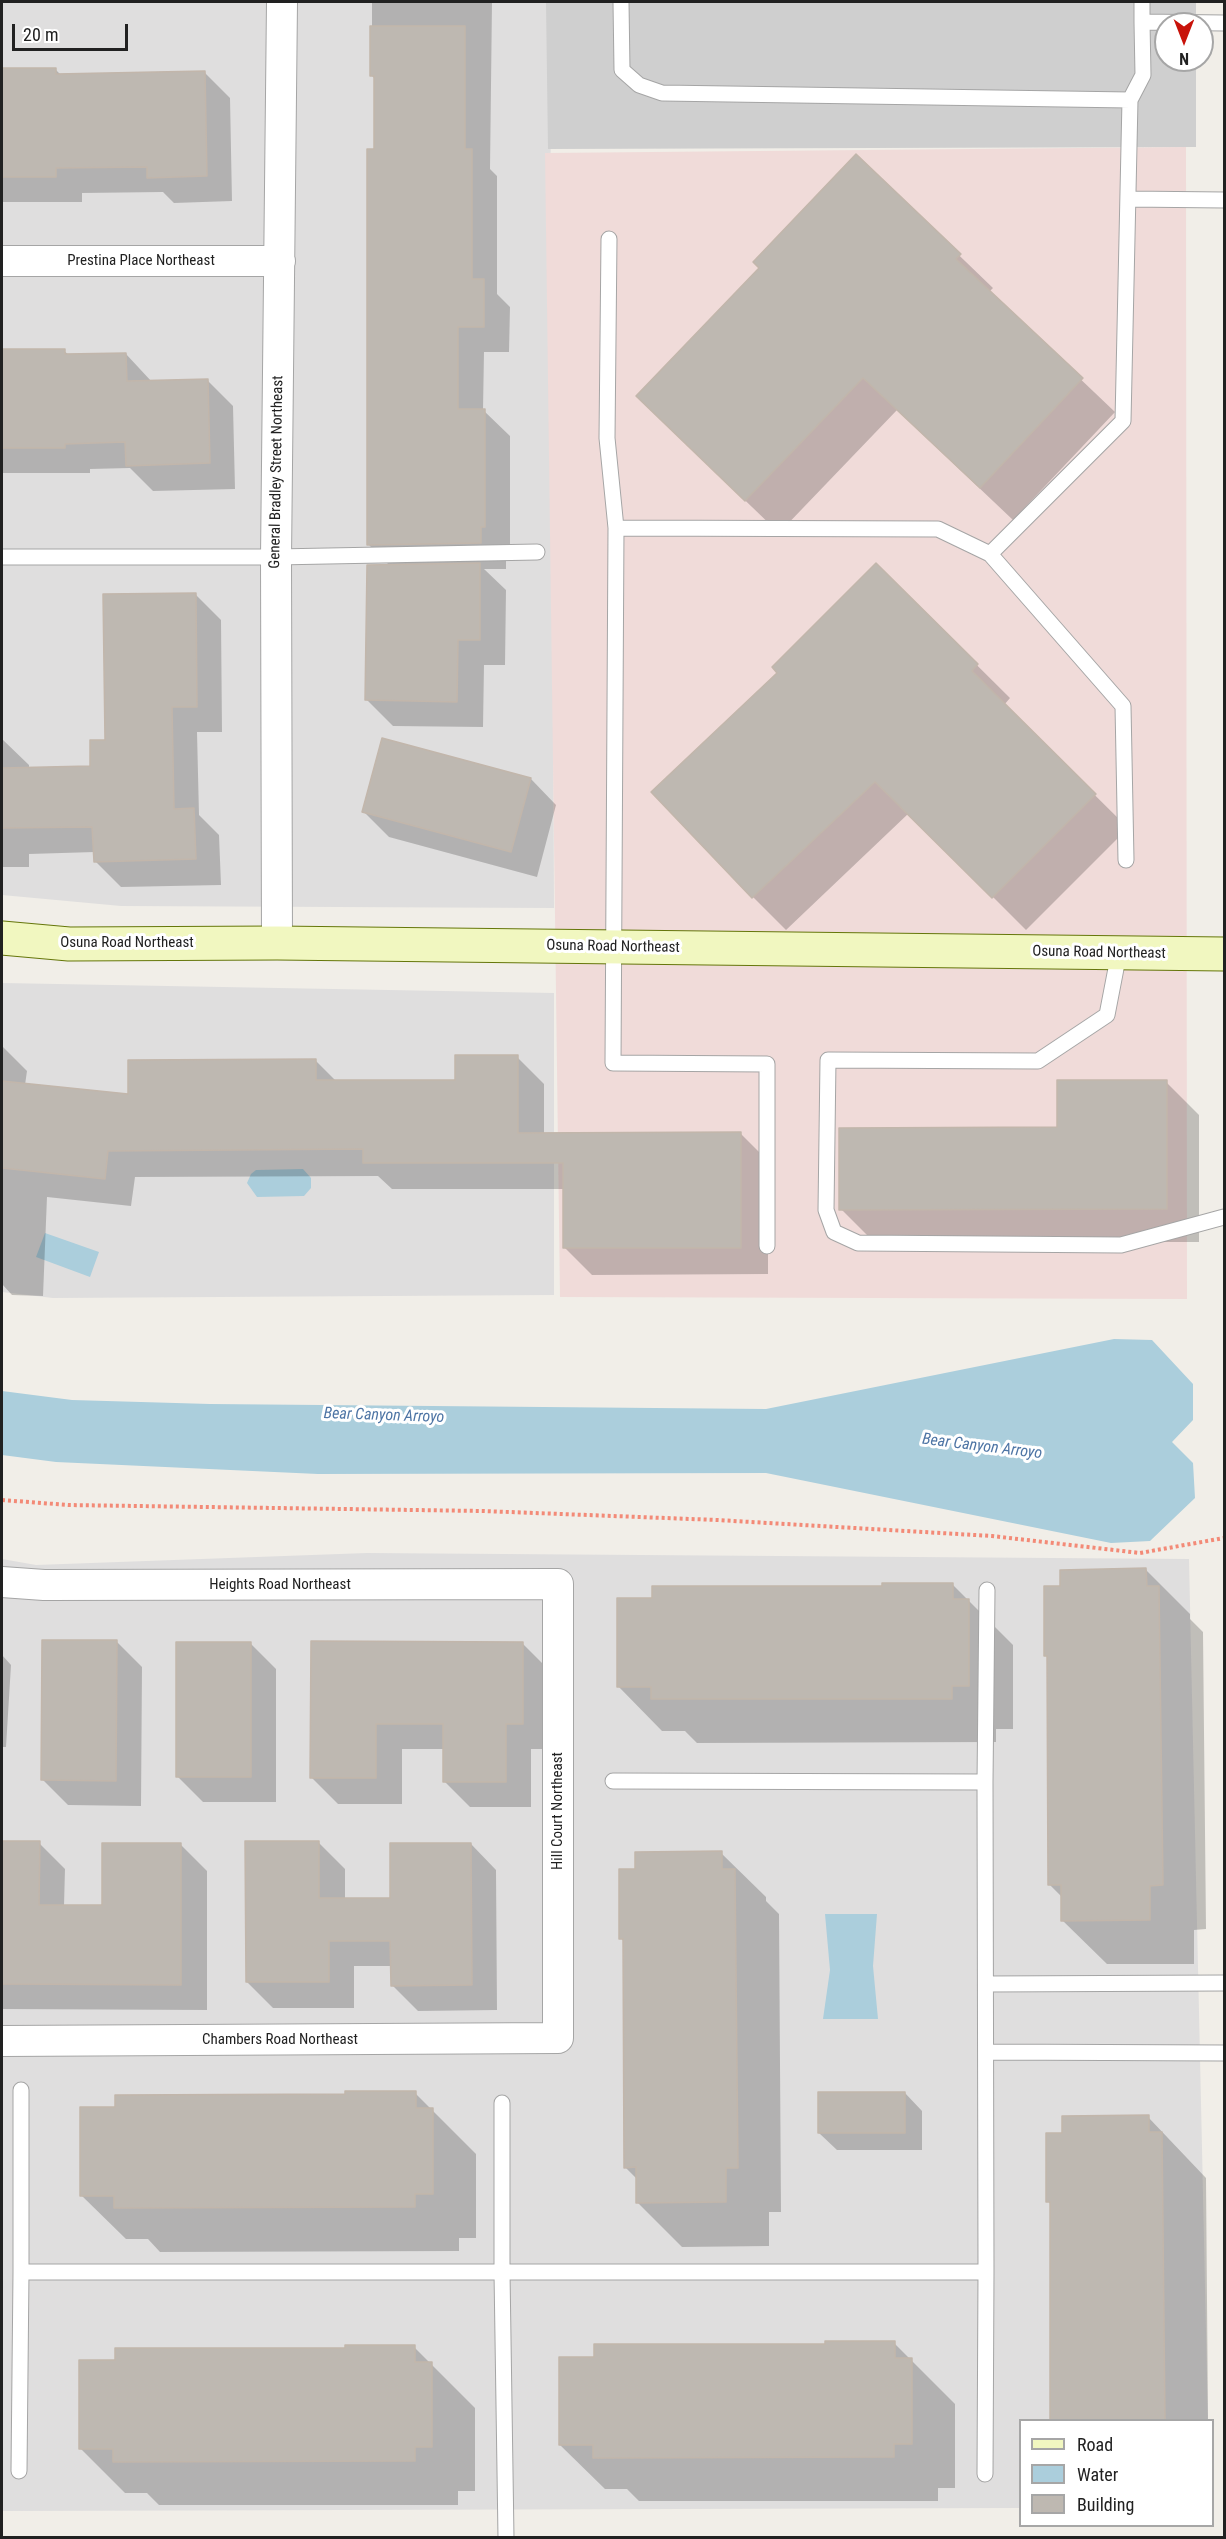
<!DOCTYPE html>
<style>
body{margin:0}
#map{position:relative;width:1226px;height:2539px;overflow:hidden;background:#f1eee8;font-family:"Roboto Condensed",sans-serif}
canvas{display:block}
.frame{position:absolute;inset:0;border:3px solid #212121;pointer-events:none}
.legend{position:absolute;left:1019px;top:2419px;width:195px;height:108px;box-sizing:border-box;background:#fff;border:2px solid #a6a6a6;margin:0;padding:8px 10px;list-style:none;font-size:18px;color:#212121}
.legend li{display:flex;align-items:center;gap:12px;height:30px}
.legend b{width:30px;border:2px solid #a6a6a6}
.north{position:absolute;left:1154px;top:12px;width:60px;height:60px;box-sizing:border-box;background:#fff;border:2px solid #a6a6a6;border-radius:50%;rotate:180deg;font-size:16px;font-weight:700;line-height:24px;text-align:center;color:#212121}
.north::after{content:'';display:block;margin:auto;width:21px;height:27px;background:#c8130a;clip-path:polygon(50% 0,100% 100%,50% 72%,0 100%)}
.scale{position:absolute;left:12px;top:24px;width:116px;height:27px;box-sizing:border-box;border:3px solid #212121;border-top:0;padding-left:8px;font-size:18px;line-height:21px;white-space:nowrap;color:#212121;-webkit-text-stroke:4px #fff;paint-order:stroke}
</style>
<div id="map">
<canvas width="1226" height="2539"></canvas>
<div class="frame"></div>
<ul class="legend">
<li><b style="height:8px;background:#f1f7c0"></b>Road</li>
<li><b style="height:16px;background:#abcedc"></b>Water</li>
<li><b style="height:16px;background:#beb8b1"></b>Building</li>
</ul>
<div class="north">N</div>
<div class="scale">20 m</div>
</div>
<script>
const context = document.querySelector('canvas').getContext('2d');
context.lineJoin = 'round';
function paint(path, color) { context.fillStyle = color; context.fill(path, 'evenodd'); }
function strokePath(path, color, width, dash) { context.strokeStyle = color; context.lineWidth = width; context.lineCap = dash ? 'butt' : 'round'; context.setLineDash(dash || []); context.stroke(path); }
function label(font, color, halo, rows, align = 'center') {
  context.font = font + ' "Roboto Condensed",sans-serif'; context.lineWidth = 6; context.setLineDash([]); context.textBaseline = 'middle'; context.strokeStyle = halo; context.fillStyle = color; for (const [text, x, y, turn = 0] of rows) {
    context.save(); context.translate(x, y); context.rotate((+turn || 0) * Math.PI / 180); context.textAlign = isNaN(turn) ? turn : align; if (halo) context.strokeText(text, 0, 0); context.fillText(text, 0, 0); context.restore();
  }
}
paint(new Path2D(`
 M 2,2 L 550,2 L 554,908 L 121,906 L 2,895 Z
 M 2,983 L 554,993 L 554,1295 L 53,1298 L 2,1292 Z
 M 367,1553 L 1189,1559 L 1208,2420 L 1020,2420 L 1020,2508 L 2,2511 L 2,1559 L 36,1565 Z`), '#dfdede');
paint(new Path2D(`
 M 1186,147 L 1187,1299 L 560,1297 L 545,153 Z`), '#f0dbd9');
paint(new Path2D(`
 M 546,2 L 1196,2 L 1196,24 L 1166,24 L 1166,60 L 1196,60 L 1196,147 L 548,149 Z`), '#cfcfcf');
paint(new Path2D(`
 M 303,1169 L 311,1178 L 311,1188 L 304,1196 L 257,1197 L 247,1183 L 251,1174 L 256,1170 Z
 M 45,1233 L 99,1252 L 90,1277 L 36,1257 Z
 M 1114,1339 L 1152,1340 L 1193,1384 L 1193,1420 L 1172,1442 L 1193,1463 L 1195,1498 L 1150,1541 L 1111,1543 L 766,1473 L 318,1474 L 56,1462 L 2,1455 L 2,1391 L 72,1400 L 210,1404 L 766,1409 Z
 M 825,1914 L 877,1914 L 873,1966 L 878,2019 L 823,2019 L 830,1970 Z`), '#abcedc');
paint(new Path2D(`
 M 372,2 L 492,2 L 490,169 L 497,176 L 497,294 L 510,307 L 509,352 L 484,352 L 483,410 L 510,436 L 510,552 L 506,552 L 506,569 L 484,569 L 506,590 L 505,665 L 484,665 L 483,727 L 393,726 L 367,700 L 390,566 L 369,545 L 376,150 L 376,80 L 372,76 Z
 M 2,70 L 56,70 L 61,75 L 204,72 L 230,98 L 232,201 L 174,203 L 163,192 L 82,193 L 82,202 L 2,202 Z
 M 856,156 L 993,288 L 989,292 L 1115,412 L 1013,520 L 897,410 L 779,533 L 671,429 L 761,268 Z
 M 2,351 L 64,351 L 69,355 L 126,354 L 152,382 L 208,381 L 233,406 L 235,489 L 153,491 L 130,468 L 90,469 L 90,473 L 2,473 Z
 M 876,565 L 1010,698 L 1004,705 L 1128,828 L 1026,930 L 909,813 L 786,930 L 753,897 L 779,673 Z
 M 195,594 L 221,620 L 222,732 L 197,732 L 199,815 L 219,835 L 221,885 L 121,887 L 95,861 L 95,852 L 29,854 L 29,867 L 2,867 L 2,739 L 29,765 L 29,769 L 92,768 Z
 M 531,779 L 556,805 L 537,877 L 389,837 L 363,811 Z
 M 2,1046 L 27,1071 L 25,1085 L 130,1096 L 316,1061 L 337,1082 L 457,1082 L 517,1057 L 544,1084 L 544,1134 L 740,1133 L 768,1161 L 768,1274 L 592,1275 L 565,1248 L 564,1189 L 392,1189 L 378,1176 L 135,1177 L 131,1206 L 47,1197 L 43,1296 L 12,1295 L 2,1284 Z
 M 1166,1082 L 1199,1115 L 1199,1242 L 874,1242 L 841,1209 L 1059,1129 Z
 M 1146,1570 L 1190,1614 L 1190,1619 L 1203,1632 L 1206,1929 L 1194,1930 L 1194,1964 L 1107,1964 L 1062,1920 L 1062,1897 L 1050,1885 L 1048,1658 L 1046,1655 L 1061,1588 Z
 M 952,1584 L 1013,1645 L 1013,1729 L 996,1729 L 996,1742 L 697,1743 L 685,1731 L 662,1731 L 618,1686 L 654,1600 Z
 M 116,1641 L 142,1667 L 141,1806 L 68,1805 L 43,1780 Z
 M 250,1643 L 276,1669 L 276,1802 L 203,1802 L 177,1776 Z
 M 312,1643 L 522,1643 L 548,1669 L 548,1749 L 531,1749 L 531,1807 L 470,1807 L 444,1781 L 444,1749 L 402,1749 L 402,1804 L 338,1804 L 312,1778 Z
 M 2,1655 L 11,1665 L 6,1747 L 2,1747 Z
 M 2,1842 L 39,1843 L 65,1869 L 64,1906 L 103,1906 L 181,1845 L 207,1871 L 207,2010 L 2,2009 Z
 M 319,1843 L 345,1869 L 345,1900 L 392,1900 L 471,1844 L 496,1870 L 497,2010 L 418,2011 L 392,1985 L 392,1966 L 354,1966 L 354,2008 L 273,2008 L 247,1982 Z
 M 721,1853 L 766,1897 L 766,1901 L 779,1914 L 781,2212 L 769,2212 L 769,2246 L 682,2247 L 638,2203 L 638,2180 L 625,2167 L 624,1942 L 621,1938 Z
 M 415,2093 L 476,2154 L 476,2238 L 459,2238 L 459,2251 L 160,2252 L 148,2239 L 126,2239 L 81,2195 L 117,2108 Z
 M 905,2093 L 922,2111 L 922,2150 L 837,2150 L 819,2133 Z
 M 1148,2117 L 1206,2178 L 1208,2420 L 1052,2420 L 1051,2205 L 1048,2201 L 1064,2134 Z
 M 894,2343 L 955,2404 L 955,2488 L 938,2488 L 938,2501 L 639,2501 L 627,2489 L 605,2489 L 560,2445 L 596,2358 Z
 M 414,2347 L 475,2408 L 475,2491 L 458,2491 L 458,2505 L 159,2505 L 147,2493 L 125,2493 L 81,2449 L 346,2350 Z`), '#0003');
const building = new Path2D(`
 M 370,26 L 465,26 L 465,149 L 472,149 L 472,279 L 484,279 L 484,327 L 458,327 L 458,409 L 485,409 L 485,527 L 481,527 L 481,543 L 367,545 L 367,149 L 374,149 L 374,76 L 370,76 Z
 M 2,68 L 56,68 L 56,74 L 205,71 L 207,176 L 147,178 L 147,167 L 56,168 L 56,177 L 2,177 Z
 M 856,154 L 961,254 L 956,259 L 1083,378 L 980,488 L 863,378 L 745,501 L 636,396 L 759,268 L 753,262 Z
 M 2,349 L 65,349 L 65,354 L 126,353 L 127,381 L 208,379 L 210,463 L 126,466 L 125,442 L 65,444 L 65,448 L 2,448 Z
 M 480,563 L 480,640 L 458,640 L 457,702 L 365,700 L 367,565 Z
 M 876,563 L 978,664 L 972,671 L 1096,794 L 992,898 L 875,782 L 752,898 L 651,792 L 777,673 L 772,667 Z
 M 196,593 L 197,707 L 172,707 L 174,809 L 194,808 L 196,859 L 94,862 L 92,827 L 2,828 L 2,768 L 90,766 L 90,740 L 105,740 L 103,594 Z
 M 382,738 L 531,778 L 511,852 L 362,812 Z
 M 455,1055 L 518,1055 L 518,1133 L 741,1132 L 741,1248 L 563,1248 L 563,1163 L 363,1163 L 363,1149 L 108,1151 L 105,1179 L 2,1168 L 2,1081 L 128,1094 L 128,1060 L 316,1059 L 316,1080 L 455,1080 Z
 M 1057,1080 L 1167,1080 L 1167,1209 L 839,1210 L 839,1128 L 1057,1127 Z
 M 1146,1568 L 1147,1586 L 1159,1586 L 1163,1885 L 1150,1886 L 1150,1920 L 1061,1921 L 1061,1885 L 1048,1885 L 1047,1656 L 1044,1656 L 1044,1586 L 1060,1586 L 1060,1570 Z
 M 882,1583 L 953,1583 L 953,1599 L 969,1599 L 969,1686 L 952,1686 L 952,1699 L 651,1699 L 651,1687 L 617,1687 L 617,1598 L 652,1598 L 652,1586 L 882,1586 Z
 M 42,1640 L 117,1640 L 116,1781 L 41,1780 Z
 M 311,1641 L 523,1642 L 523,1724 L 506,1724 L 506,1782 L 443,1782 L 443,1724 L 376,1724 L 376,1778 L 310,1778 Z
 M 176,1642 L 251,1642 L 251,1777 L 176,1777 Z
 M 2,1841 L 40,1841 L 39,1905 L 102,1905 L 102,1843 L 181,1843 L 181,1985 L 2,1984 Z
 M 245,1841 L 319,1841 L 319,1898 L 390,1898 L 390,1843 L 471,1843 L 472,1985 L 391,1986 L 390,1941 L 329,1941 L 329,1982 L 246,1982 Z
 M 722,1851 L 722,1869 L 735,1869 L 738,2168 L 726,2168 L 726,2202 L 636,2203 L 636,2167 L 624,2168 L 623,1939 L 619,1939 L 619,1869 L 635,1869 L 635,1852 Z
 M 345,2091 L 416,2091 L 416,2108 L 433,2108 L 433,2194 L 415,2194 L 415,2207 L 114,2208 L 114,2196 L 80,2196 L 80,2107 L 115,2107 L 115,2095 L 345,2094 Z
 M 818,2092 L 905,2092 L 905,2133 L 818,2133 Z
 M 1149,2115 L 1149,2132 L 1162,2132 L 1165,2421 L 1050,2421 L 1050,2202 L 1046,2202 L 1046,2133 L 1062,2133 L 1062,2116 Z
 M 825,2341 L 895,2341 L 895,2358 L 912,2358 L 912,2444 L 894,2444 L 894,2457 L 593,2458 L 593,2445 L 559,2445 L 559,2357 L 594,2357 L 594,2344 L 825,2344 Z
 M 345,2345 L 415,2345 L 415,2362 L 432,2362 L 432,2447 L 415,2447 L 415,2461 L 113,2462 L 113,2449 L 79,2449 L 79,2360 L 115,2360 L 115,2348 L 345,2348 Z`);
paint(building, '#beb8b1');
strokePath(building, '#c2b6ab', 1.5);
const lane = new Path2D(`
 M 621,2 L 622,70 L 639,85 L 662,93 L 1130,100 L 1143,75 L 1142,22 L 1224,23
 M 1142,2 L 1142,22
 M 1128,199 L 1224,200
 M 609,239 L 607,438 L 616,528
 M 990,554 L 1123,706 L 1126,860
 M 2,557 L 276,557 L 537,552
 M 1119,953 L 1107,1015 L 1038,1061 L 828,1060 L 826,1210 L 834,1232 L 858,1243 L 1121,1245 L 1224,1217
 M 767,1246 L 767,1064 L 613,1063 L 616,528 L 938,529 L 990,554 L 1123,421 L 1130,100
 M 985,1782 L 987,1590
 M 986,1984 L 1224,1983
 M 986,2052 L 1224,2053
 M 21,2090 L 21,2272 L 502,2272 L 502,2103
 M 19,2471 L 21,2272
 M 985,2474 L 986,2272
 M 506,2538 L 502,2272 L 986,2272 L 985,1782 L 613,1781`);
const street = new Path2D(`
 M 2,261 L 280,261
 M 277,943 L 276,557 L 282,2
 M 2,1582 L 44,1585 L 558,1584 L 558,2038 L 2,2041`);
const secondary = new Path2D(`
 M 2,938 L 69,944 L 277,943 L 1224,954`);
strokePath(lane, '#a5a5a5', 17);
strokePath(street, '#a5a5a5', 32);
strokePath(secondary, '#65760a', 35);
strokePath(new Path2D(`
 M 2,1500 L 68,1505 L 483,1511 L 717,1520 L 992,1536 L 1140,1553 L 1224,1538`), '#f38a77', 4, [3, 3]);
strokePath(lane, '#fff', 15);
strokePath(street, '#fff', 30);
strokePath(secondary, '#f1f7c0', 33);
label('15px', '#212121', '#fff', [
 ["Prestina Place Northeast",141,261],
 ["General Bradley Street Northeast",277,472,-89],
 ["Osuna Road Northeast",127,943],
 ["Osuna Road Northeast",613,947,1],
 ["Osuna Road Northeast",1099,953,1],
 ["Heights Road Northeast",280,1585],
 ["Hill Court Northeast",558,1811,-90],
 ["Chambers Road Northeast",280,2040]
]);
label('italic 16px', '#4e75a5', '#fff', [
 ["Bear Canyon Arroyo",384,1416,2],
 ["Bear Canyon Arroyo",982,1447,7]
]);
</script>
